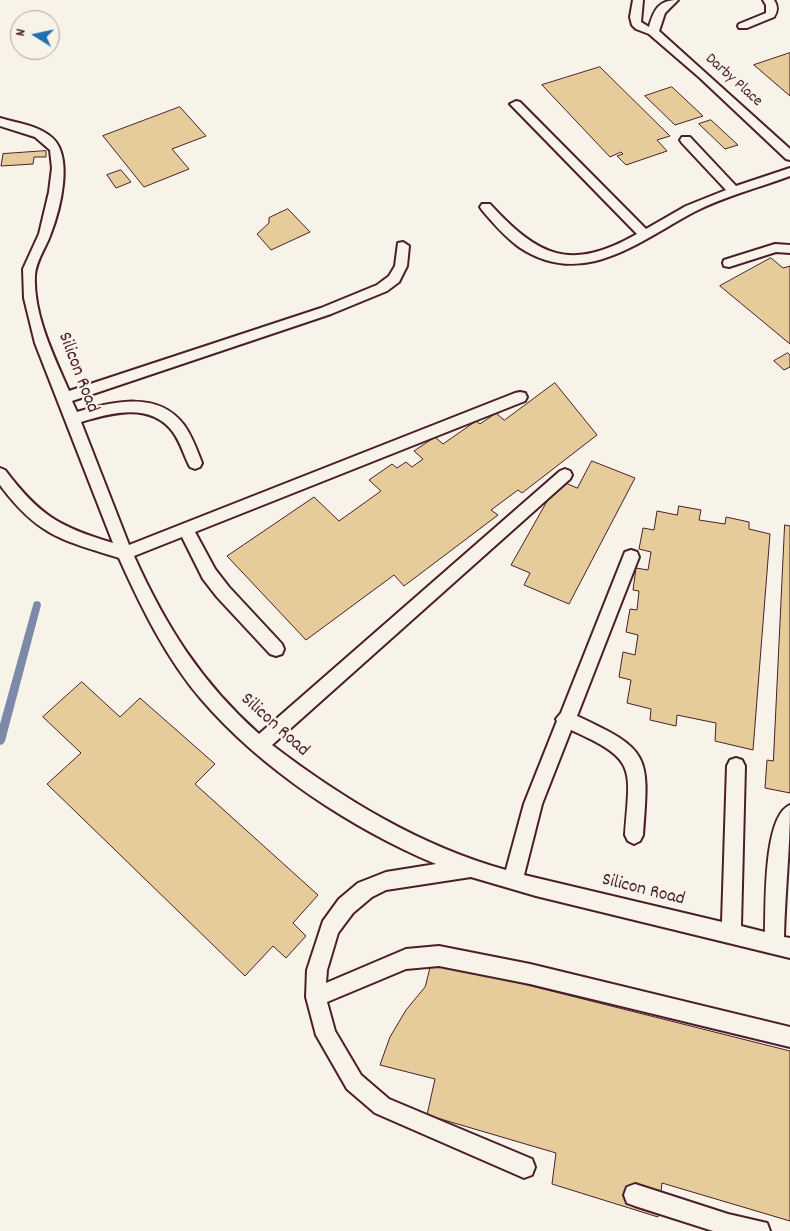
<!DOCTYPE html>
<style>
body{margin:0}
#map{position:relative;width:790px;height:1231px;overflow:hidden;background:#f7f3e8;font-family:Dekko,sans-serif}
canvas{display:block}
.north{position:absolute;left:10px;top:10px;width:50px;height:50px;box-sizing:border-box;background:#f7f3e8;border:1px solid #b29e9c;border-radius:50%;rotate:280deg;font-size:14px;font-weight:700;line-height:20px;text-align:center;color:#4a1f2b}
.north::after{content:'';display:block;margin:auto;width:18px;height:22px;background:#1f6fb2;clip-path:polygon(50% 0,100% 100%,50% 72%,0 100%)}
</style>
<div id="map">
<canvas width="790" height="1231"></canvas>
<div class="north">N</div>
</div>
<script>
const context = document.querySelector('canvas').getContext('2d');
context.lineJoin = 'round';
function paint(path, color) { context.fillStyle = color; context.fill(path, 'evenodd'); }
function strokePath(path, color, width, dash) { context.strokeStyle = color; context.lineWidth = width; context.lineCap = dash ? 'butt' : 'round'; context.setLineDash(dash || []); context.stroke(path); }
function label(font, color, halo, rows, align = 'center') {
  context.font = font + ' Dekko,sans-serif'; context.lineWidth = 4.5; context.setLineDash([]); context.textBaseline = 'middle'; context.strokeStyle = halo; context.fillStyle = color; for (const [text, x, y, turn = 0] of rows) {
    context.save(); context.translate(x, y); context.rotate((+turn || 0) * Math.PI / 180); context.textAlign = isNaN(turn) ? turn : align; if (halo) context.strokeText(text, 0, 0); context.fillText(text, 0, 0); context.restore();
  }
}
paint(new Path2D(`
 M 37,601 L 40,602 L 41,605 L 5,741 L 3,744 L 0,745 L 0,724 L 33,605 L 34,602 Z`), '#7c89a8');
const building = new Path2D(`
 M 790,53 L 790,96 L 754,65 Z
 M 600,67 L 670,136 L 657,140 L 667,151 L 626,165 L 617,156 L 623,154 L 621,152 L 610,157 L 542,85 Z
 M 672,87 L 703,116 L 675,125 L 645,96 Z
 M 180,107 L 206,136 L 172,149 L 189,169 L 144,187 L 103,136 Z
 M 711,120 L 738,145 L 725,149 L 699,124 Z
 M 46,151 L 46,157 L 34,157 L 33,164 L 1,166 L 3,154 Z
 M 121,170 L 131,182 L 116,188 L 107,175 Z
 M 288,209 L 310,232 L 271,250 L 257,234 L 269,223 L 269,218 Z
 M 771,258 L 783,268 L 790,266 L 790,344 L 720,286 Z
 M 788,353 L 790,355 L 790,367 L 784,370 L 774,361 Z
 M 555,383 L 597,435 L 522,493 L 518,490 L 491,510 L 498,515 L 404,586 L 394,575 L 306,640 L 227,556 L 314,497 L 339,521 L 381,491 L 369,480 L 392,464 L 397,468 L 406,462 L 412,467 L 423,459 L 414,451 L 435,437 L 443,444 L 476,421 L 480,424 L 496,413 L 504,420 Z
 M 592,461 L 635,478 L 569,604 L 524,585 L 530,573 L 511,565 L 559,480 L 577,488 Z
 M 679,506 L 701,510 L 699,520 L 725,524 L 726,517 L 749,522 L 749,529 L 770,534 L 753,750 L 715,741 L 716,723 L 677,715 L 676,726 L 650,720 L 651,709 L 627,703 L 631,680 L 619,677 L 623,652 L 635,655 L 638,635 L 626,632 L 630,609 L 637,610 L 639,591 L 633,590 L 636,568 L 648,570 L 651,552 L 639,549 L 643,528 L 654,530 L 657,511 L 677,515 Z
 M 785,525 L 790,526 L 790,793 L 765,788 L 767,760 L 773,761 Z
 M 82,682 L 120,717 L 140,698 L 215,764 L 195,784 L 318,895 L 293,923 L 306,936 L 286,958 L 273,946 L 245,976 L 47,784 L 81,753 L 43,717 Z
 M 432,961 L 790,1051 L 790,1221 L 662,1183 L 658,1217 L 552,1184 L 556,1153 L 427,1115 L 435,1079 L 380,1065 L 390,1037 L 406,1010 L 425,987 Z`);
paint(building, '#e6cc9b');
strokePath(building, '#4a1f2b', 1);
const lane = new Path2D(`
 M 633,0 L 643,0 L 641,22 L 649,27 C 654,9 659,0 678,0 L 665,13 L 659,31 L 790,149 L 790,160 L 786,159 L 700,78 L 649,34 L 636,29 L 632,25 L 630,17 Z
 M 763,0 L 774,0 C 778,6 778,11 774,17 L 747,28 L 739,28 L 738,26 L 739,24 L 766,13 L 766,5 Z
 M 516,101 L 520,102 L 646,229 L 686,206 L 726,190 L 682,143 L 680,140 L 682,137 L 690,137 L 736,186 L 790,168 L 790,176 C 758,188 725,196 694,212 C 639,241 583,290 519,247 C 505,237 493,223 482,210 L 480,207 L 482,204 L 490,204 C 539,257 570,272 637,234 L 512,106 L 510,104 Z
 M 0,118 C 17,123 36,125 50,136 C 75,154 60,211 50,236 C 45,249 36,261 35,275 C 33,315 54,356 69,391 L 321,308 L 377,285 L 389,276 L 395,266 L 398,243 L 403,242 L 409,246 L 407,266 L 399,282 L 387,291 L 331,314 L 72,401 L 77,412 C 112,402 158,390 184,425 C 192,436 197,450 202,463 L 200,467 L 195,469 L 190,467 C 184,456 181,443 173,432 C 150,402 112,413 81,422 L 129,545 L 515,393 L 520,392 L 525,393 L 527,397 L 525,401 L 195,532 L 215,569 L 229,587 L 282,644 L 284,649 L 282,654 L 276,656 L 270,654 L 217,597 L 203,579 L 182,537 L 134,556 C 166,627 201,682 259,734 L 560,471 L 565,469 L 570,471 L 572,475 L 570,479 L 272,745 C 343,799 420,846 506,870 L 524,804 L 557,721 L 556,719 L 561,713 L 623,557 L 625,552 L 631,550 L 637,552 L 639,557 L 577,716 C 651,750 649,756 643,835 L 640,841 L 634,844 L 628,841 L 625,835 C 630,767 638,760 571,730 L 542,804 L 524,875 L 722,922 L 727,766 L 730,760 L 736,758 L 742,760 L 745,766 L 741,926 L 765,932 C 766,906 763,816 790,805 C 790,849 785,893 784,937 L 790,938 L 790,958 L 536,896 L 471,877 L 386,890 L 372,897 L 353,913 L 338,933 L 327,970 L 326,983 L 406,949 L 439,946 L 530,964 L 790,1027 L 790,1047 L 530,984 L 439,966 L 406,969 L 327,1002 L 335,1031 L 361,1075 L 389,1099 L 532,1159 L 535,1167 L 532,1175 L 524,1178 L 375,1113 L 347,1089 L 316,1035 L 306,997 L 307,970 L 323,921 L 339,899 L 358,883 L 386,872 L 436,864 C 352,829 261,769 201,699 C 166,658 141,607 119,558 C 62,540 38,536 0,485 L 0,468 L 5,470 C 39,515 59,527 113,543 L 35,343 L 24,298 L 23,269 L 39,234 L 49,192 L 52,168 L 50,150 L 35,137 L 0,126 Z
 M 775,244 L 790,245 L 790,253 L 776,252 L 729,267 L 724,266 L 723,263 L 724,260 Z
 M 635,1184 L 728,1214 L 767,1223 L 770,1231 L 713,1231 L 635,1206 L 627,1203 L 624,1195 L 627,1187 Z`);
strokePath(lane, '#4a1f2b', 4);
paint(lane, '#f7f3e8');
label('16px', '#4a1f2b', '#f7f3e8', [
 ["Darby Place",733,81,42]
]);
label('19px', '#4a1f2b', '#f7f3e8', [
 ["Silicon Road",77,373,69],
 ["Silicon Road",274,726,42],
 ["Silicon Road",643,891,14]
]);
</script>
